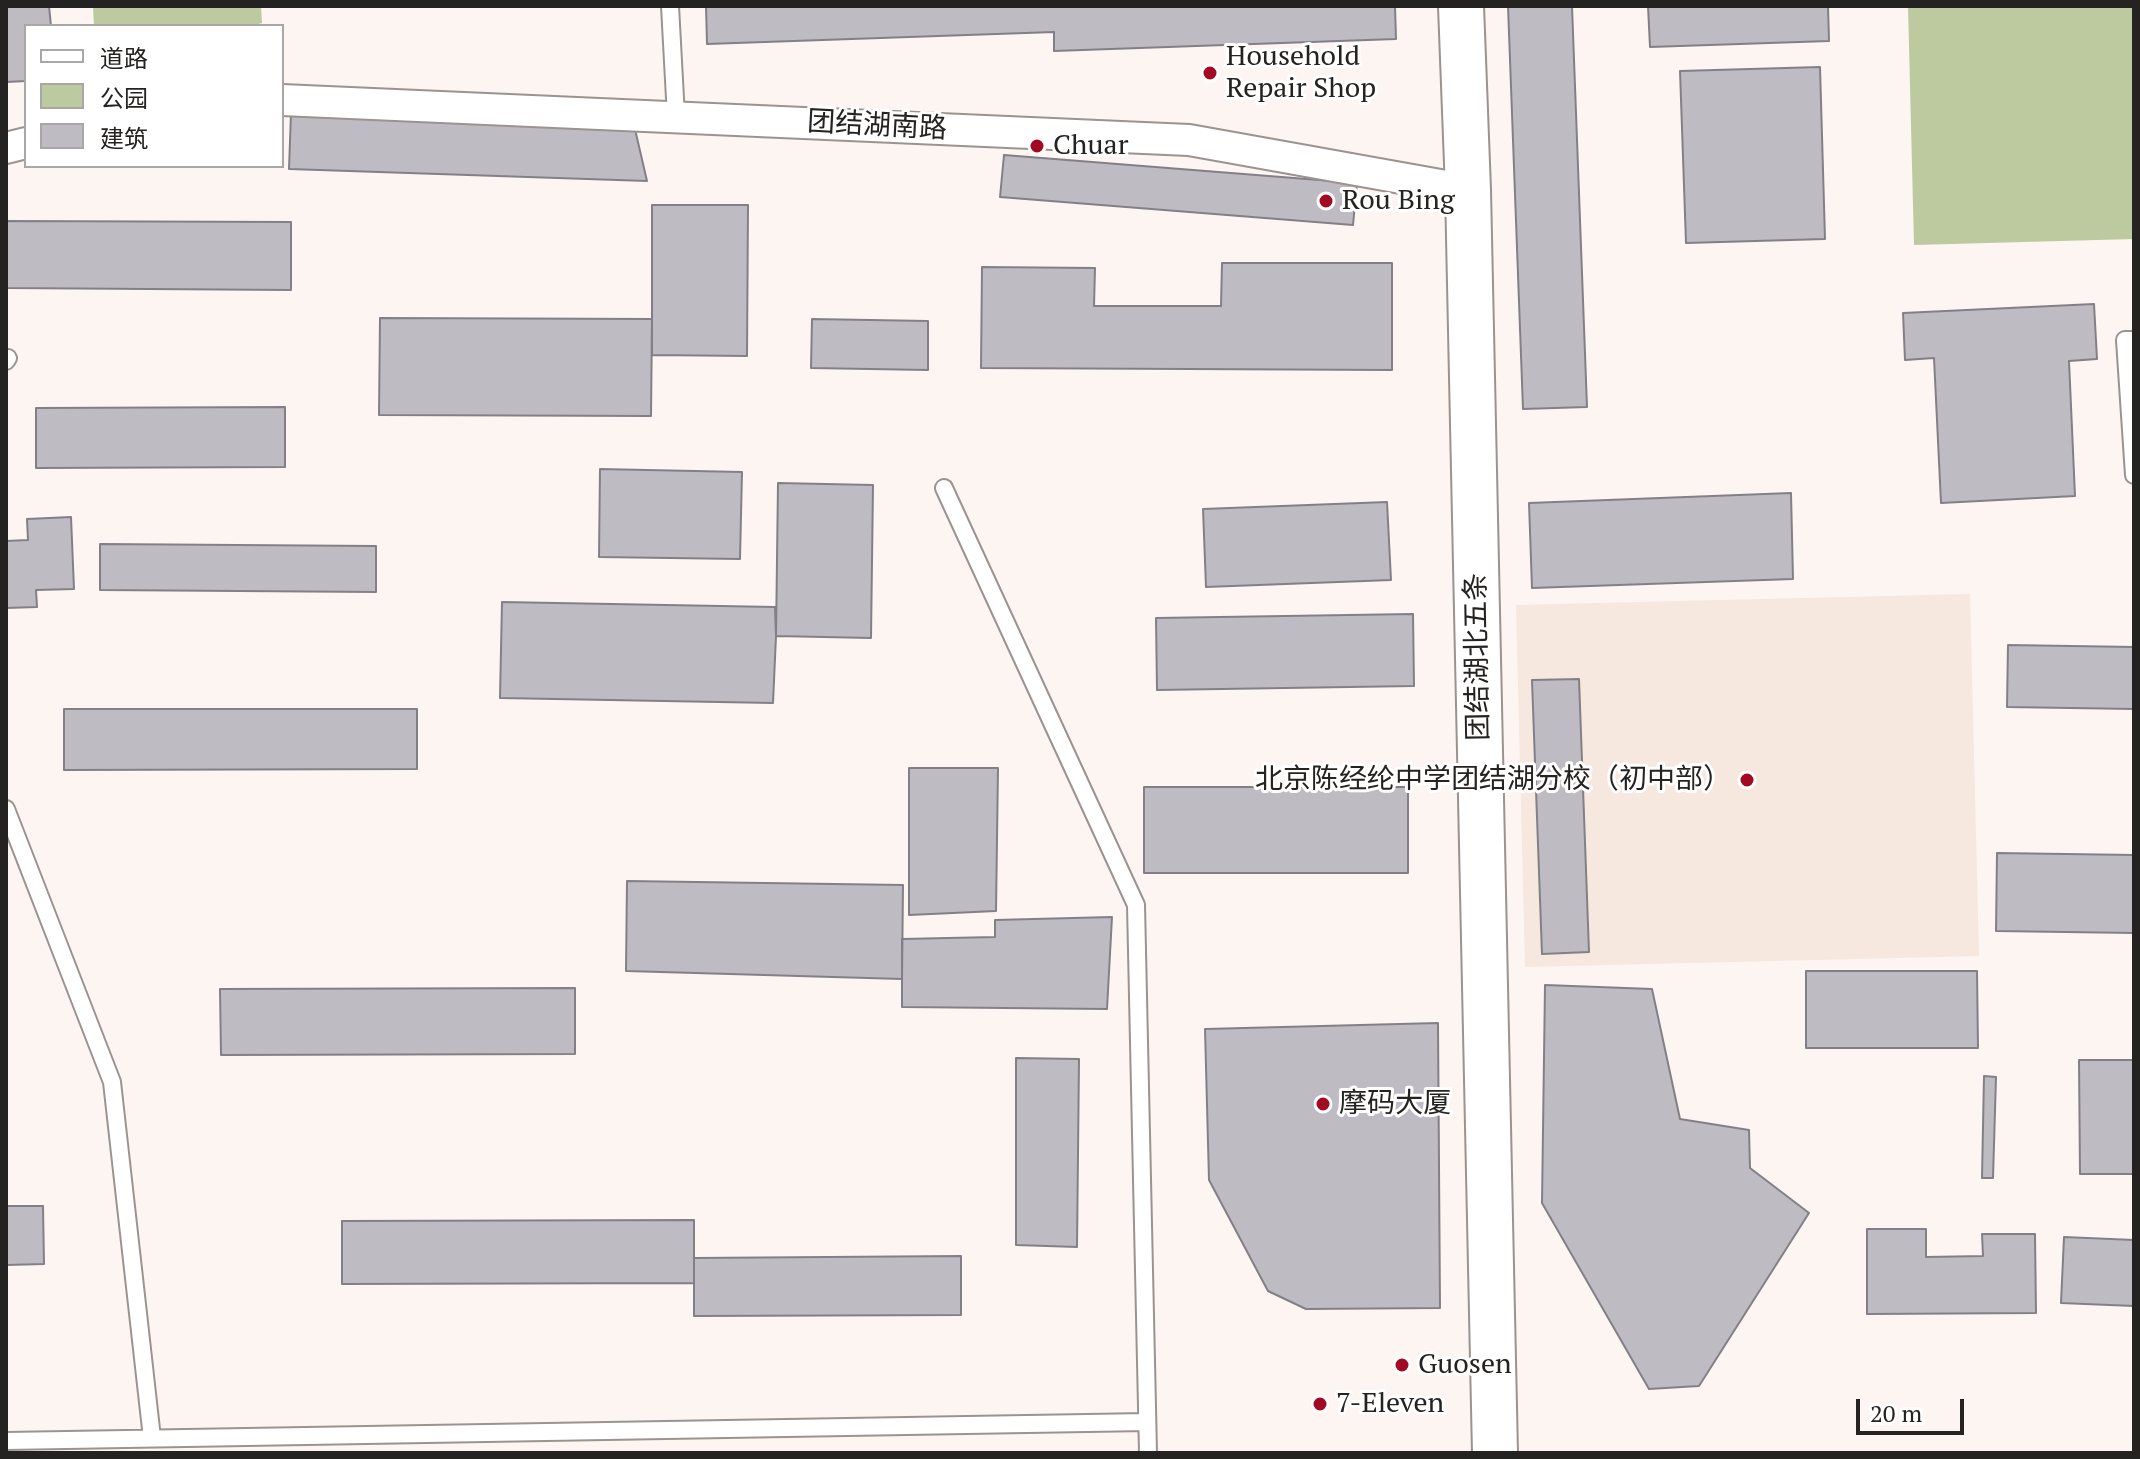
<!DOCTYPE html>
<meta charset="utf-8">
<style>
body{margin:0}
#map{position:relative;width:2140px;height:1459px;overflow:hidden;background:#fdf5f1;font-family:"PT Serif","Noto Sans SC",serif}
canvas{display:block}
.frame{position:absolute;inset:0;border:8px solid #252321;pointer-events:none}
.legend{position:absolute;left:24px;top:24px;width:260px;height:144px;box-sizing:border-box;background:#fff;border:2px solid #a8a7a6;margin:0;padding:10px 14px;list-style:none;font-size:24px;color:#252321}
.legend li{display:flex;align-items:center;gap:16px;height:40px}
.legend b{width:40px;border:2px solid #a8a7a6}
.scale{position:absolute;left:1856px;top:1399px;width:108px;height:36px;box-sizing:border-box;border:4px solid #252321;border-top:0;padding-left:10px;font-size:24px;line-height:28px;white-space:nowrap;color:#252321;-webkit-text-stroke:6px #fff;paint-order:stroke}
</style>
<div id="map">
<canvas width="2140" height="1459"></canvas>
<div class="frame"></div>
<ul class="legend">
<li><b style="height:10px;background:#fff"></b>道路</li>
<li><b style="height:22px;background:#bdc99f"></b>公园</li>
<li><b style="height:22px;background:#bebcc2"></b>建筑</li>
</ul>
<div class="scale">20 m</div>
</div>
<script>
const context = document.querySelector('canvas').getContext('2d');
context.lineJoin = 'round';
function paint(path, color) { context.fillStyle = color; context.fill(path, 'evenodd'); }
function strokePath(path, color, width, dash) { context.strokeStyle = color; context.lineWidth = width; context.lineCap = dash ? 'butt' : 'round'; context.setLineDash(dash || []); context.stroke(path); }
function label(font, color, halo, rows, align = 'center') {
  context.font = font + ' "PT Serif","Noto Sans SC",serif'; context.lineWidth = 6; context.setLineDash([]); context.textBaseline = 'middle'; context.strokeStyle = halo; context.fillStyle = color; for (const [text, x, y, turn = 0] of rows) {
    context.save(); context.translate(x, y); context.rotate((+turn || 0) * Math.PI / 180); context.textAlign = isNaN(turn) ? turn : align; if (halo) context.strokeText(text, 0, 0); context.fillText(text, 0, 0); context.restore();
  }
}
paint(new Path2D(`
 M 1970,594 L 1979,956 L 1525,967 L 1516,605 Z`), '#f6e7df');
paint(new Path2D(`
 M 93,6 L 261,6 L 262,23 L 250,26 L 94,26 Z
 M 1908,6 L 2134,6 L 2134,239 L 1914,245 Z`), '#bdc99f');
const building = new Path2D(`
 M 6,6 L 49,6 L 51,26 L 26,26 L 26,81 L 6,82 Z
 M 706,6 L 1395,6 L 1396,39 L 1054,51 L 1054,32 L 707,44 Z
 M 1508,6 L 1572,6 L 1587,407 L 1523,409 Z
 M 1648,6 L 1828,6 L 1829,41 L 1650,47 Z
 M 1820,67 L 1825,239 L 1686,243 L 1680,71 Z
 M 291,113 L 634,125 L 647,181 L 289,169 Z
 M 1004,155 L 1357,183 L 1353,225 L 1000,197 Z
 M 652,205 L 748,205 L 747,356 L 652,355 Z
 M 6,221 L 291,222 L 291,290 L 6,288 Z
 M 1222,263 L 1392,263 L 1392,370 L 981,368 L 982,267 L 1095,268 L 1094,306 L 1221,306 Z
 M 2094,304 L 2097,359 L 2069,361 L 2075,496 L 1941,503 L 1934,358 L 1905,360 L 1903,313 Z
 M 380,318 L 652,319 L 651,416 L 379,415 Z
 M 812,319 L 928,321 L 928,370 L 811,368 Z
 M 285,407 L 285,467 L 36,468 L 36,408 Z
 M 600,469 L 742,472 L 740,559 L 599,557 Z
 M 778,483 L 873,485 L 871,638 L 776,636 Z
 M 1791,493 L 1793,579 L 1532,588 L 1529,503 Z
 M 1387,502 L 1391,580 L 1206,587 L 1203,509 Z
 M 71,517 L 74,589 L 36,590 L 37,607 L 6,608 L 6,541 L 28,540 L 27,519 Z
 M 100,544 L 376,546 L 376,592 L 100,590 Z
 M 502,602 L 775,607 L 776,636 L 773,703 L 500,698 Z
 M 1413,614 L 1414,686 L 1157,690 L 1156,618 Z
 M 2008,645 L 2134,647 L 2134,709 L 2007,707 Z
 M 1579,679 L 1589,952 L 1542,954 L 1532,680 Z
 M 64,709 L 417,709 L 417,769 L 64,770 Z
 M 909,768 L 998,768 L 996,911 L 909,915 Z
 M 1144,787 L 1408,787 L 1408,873 L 1144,873 Z
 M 1997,853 L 2134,855 L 2134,933 L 1996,931 Z
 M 627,881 L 903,885 L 902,979 L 626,971 Z
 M 1112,917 L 1107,1009 L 902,1007 L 902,939 L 995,937 L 995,920 Z
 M 1806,971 L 1977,971 L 1978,1048 L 1806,1048 Z
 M 1545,985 L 1652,989 L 1680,1119 L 1749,1130 L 1750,1168 L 1809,1213 L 1699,1386 L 1649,1389 L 1542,1203 Z
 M 575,988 L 575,1054 L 221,1055 L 220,989 Z
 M 1438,1023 L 1440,1308 L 1306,1309 L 1268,1291 L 1209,1180 L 1205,1029 Z
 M 1016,1058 L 1079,1059 L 1077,1247 L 1016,1245 Z
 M 2079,1060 L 2134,1060 L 2134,1174 L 2080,1174 Z
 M 1984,1076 L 1996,1077 L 1993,1178 L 1982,1178 Z
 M 6,1206 L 43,1206 L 44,1264 L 6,1265 Z
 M 694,1220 L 694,1283 L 342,1284 L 342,1221 Z
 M 1867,1229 L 1926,1229 L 1926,1257 L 1983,1256 L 1982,1234 L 2035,1234 L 2036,1313 L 1867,1314 Z
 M 2064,1237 L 2134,1240 L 2134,1306 L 2061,1303 Z
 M 961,1256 L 961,1315 L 694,1316 L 694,1258 Z`);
paint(building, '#bebcc2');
strokePath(building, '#828086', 2);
const lane = new Path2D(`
 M 670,6 L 676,117
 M 2134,340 L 2125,340 L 2134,475
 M 6,361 L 8,358
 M 944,488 L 1136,905 L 1148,1453
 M 6,809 L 112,1082 L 152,1438
 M 6,1441 L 1147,1422`);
const street = new Path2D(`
 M 282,100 L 1189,140 L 1468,190
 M 6,148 L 26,143`);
const secondary = new Path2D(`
 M 1461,6 L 1468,190 L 1495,1453`);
strokePath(lane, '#9a938f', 20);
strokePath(street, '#9a938f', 34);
strokePath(secondary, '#9a938f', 48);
strokePath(lane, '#fff', 16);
strokePath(street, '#fff', 30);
strokePath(secondary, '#fff', 44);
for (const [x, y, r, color] of [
 [1210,73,8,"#a40923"],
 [1037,146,8,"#a40923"],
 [1326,201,8,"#a40923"],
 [1747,780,8,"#a40923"],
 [1323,1104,8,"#a40923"],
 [1402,1365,8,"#a40923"],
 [1320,1404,8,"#a40923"]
]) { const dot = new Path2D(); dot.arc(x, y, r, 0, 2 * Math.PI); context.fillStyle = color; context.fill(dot); strokePath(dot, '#fff', 3); }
label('28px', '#252321', '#fff', [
 ["Household",1226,57],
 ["Repair Shop",1226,89],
 ["Chuar",1053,146],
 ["Rou Bing",1342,201],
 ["北京陈经纶中学团结湖分校（初中部）",1731,780,"right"],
 ["摩码大厦",1339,1104],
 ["Guosen",1418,1365],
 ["7-Eleven",1336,1404]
], 'left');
label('28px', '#252321', '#fff', [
 ["团结湖南路",877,126,3],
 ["团结湖北五条",1478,657,-91]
]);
</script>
